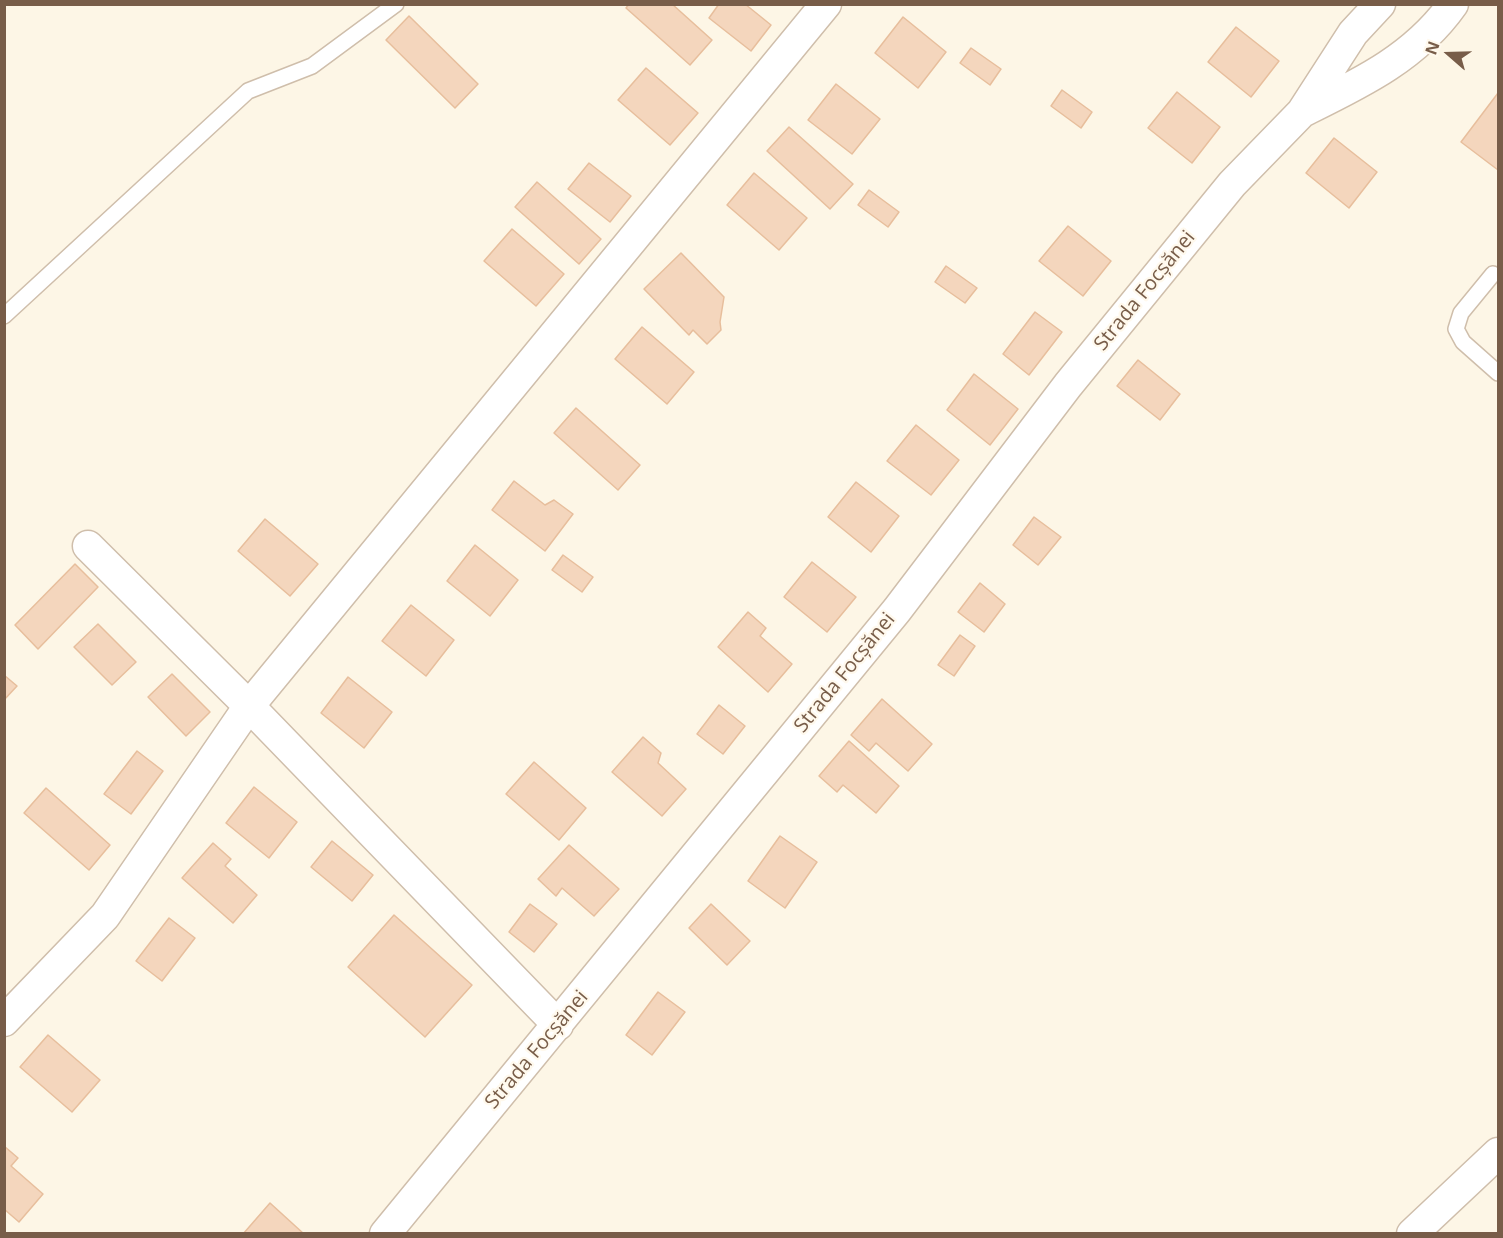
<!DOCTYPE html>
<meta charset="utf-8">
<style>
body{margin:0}
#map{position:relative;width:1503px;height:1238px;overflow:hidden;background:#fdf6e6;font-family:"Open Sans",sans-serif}
canvas{display:block}
.frame{position:absolute;inset:0;border:6px solid #785d49;pointer-events:none}
.north{position:absolute;left:1419px;top:24px;width:60px;height:60px;-webkit-text-stroke:4px #fff9ed;paint-order:stroke;rotate:290deg;font-size:16px;font-weight:700;line-height:24px;text-align:center;color:#785d49}
.north::after{content:'';display:block;margin:auto;width:21px;height:27px;background:#785d49;clip-path:polygon(50% 0,100% 100%,50% 72%,0 100%)}
</style>
<div id="map">
<canvas width="1503" height="1238"></canvas>
<div class="frame"></div>
<div class="north">N</div>
</div>
<script>
const context = document.querySelector('canvas').getContext('2d');
context.lineJoin = 'round';
function paint(path, color) { context.fillStyle = color; context.fill(path, 'evenodd'); }
function strokePath(path, color, width, dash) { context.strokeStyle = color; context.lineWidth = width; context.lineCap = dash ? 'butt' : 'round'; context.setLineDash(dash || []); context.stroke(path); }
function label(font, color, halo, rows, align = 'center') {
  context.font = font + ' "Open Sans",sans-serif'; context.lineWidth = 4.5; context.setLineDash([]); context.textBaseline = 'middle'; context.strokeStyle = halo; context.fillStyle = color; for (const [text, x, y, turn = 0] of rows) {
    context.save(); context.translate(x, y); context.rotate((+turn || 0) * Math.PI / 180); context.textAlign = isNaN(turn) ? turn : align; if (halo) context.strokeText(text, 0, 0); context.fillText(text, 0, 0); context.restore();
  }
}
const building = new Path2D(`
 M 629,4 L 672,4 L 712,40 L 690,65 L 626,8 Z
 M 719,4 L 745,4 L 771,25 L 751,51 L 709,18 Z
 M 409,16 L 478,84 L 455,108 L 386,40 Z
 M 903,17 L 946,52 L 918,88 L 875,53 Z
 M 1236,27 L 1279,61 L 1251,97 L 1208,62 Z
 M 971,48 L 1001,69 L 990,85 L 960,63 Z
 M 646,68 L 698,113 L 670,145 L 618,100 Z
 M 836,84 L 880,119 L 852,154 L 808,120 Z
 M 1062,90 L 1092,112 L 1081,128 L 1051,106 Z
 M 1177,92 L 1220,127 L 1192,163 L 1148,128 Z
 M 1498,93 L 1498,170 L 1461,142 Z
 M 789,127 L 853,184 L 830,209 L 767,151 Z
 M 1334,138 L 1377,172 L 1349,208 L 1306,173 Z
 M 589,163 L 631,196 L 610,222 L 568,189 Z
 M 754,173 L 807,218 L 779,250 L 727,205 Z
 M 537,182 L 601,239 L 579,264 L 515,207 Z
 M 869,190 L 899,212 L 888,227 L 858,205 Z
 M 1068,226 L 1111,261 L 1083,296 L 1039,261 Z
 M 512,229 L 564,274 L 536,306 L 484,261 Z
 M 681,253 L 724,297 L 720,322 L 721,330 L 707,344 L 693,330 L 689,335 L 644,289 Z
 M 946,266 L 977,288 L 965,303 L 935,282 Z
 M 1035,312 L 1062,332 L 1029,375 L 1003,354 Z
 M 642,327 L 694,372 L 667,404 L 615,359 Z
 M 1138,360 L 1180,394 L 1160,420 L 1117,386 Z
 M 974,374 L 1018,409 L 990,445 L 947,410 Z
 M 576,408 L 640,465 L 618,490 L 554,433 Z
 M 916,425 L 959,460 L 931,495 L 887,461 Z
 M 514,481 L 545,505 L 554,500 L 573,514 L 545,551 L 492,510 Z
 M 856,482 L 899,516 L 871,552 L 828,517 Z
 M 1034,517 L 1061,537 L 1038,565 L 1013,545 Z
 M 265,519 L 318,564 L 290,596 L 238,551 Z
 M 475,545 L 518,580 L 490,616 L 447,581 Z
 M 563,555 L 593,577 L 582,592 L 552,570 Z
 M 812,562 L 856,597 L 827,632 L 784,597 Z
 M 75,564 L 98,587 L 38,649 L 15,625 Z
 M 980,583 L 1005,604 L 984,632 L 958,612 Z
 M 411,605 L 454,640 L 426,676 L 382,641 Z
 M 748,612 L 766,628 L 760,636 L 792,664 L 768,692 L 718,647 Z
 M 98,624 L 136,662 L 112,685 L 74,647 Z
 M 960,635 L 975,646 L 954,676 L 938,665 Z
 M 172,674 L 210,712 L 186,736 L 148,697 Z
 M 4,675 L 17,686 L 4,700 Z
 M 348,677 L 392,712 L 364,748 L 321,713 Z
 M 882,699 L 932,744 L 908,771 L 876,743 L 869,751 L 851,735 Z
 M 719,705 L 745,726 L 723,754 L 697,734 Z
 M 643,737 L 661,753 L 658,763 L 686,789 L 662,816 L 612,772 Z
 M 849,741 L 899,786 L 876,813 L 843,785 L 837,792 L 819,776 Z
 M 137,751 L 163,771 L 131,814 L 104,794 Z
 M 534,762 L 586,808 L 559,840 L 506,794 Z
 M 254,787 L 297,822 L 269,858 L 226,823 Z
 M 46,788 L 110,845 L 89,870 L 24,813 Z
 M 780,836 L 817,862 L 785,908 L 748,881 Z
 M 332,841 L 373,875 L 352,901 L 311,867 Z
 M 213,843 L 231,859 L 225,866 L 257,895 L 233,923 L 182,878 Z
 M 569,845 L 619,889 L 594,916 L 562,888 L 556,896 L 538,879 Z
 M 530,904 L 557,924 L 534,952 L 509,932 Z
 M 711,904 L 750,941 L 727,965 L 689,928 Z
 M 394,915 L 472,985 L 425,1037 L 348,967 Z
 M 169,918 L 195,938 L 162,981 L 136,961 Z
 M 658,992 L 685,1012 L 652,1055 L 626,1035 Z
 M 48,1035 L 100,1080 L 72,1112 L 20,1067 Z
 M 4,1146 L 18,1158 L 11,1166 L 43,1194 L 19,1222 L 4,1209 Z
 M 270,1203 L 304,1234 L 243,1234 Z`);
paint(building, '#f4d6bd');
strokePath(building, '#e7be9c', 1.5);
const lane = new Path2D(`
 M 1493,274 L 1461,313 L 1456,329 L 1463,342 L 1498,373
 M 4,316 L 248,91 L 312,66 L 396,4`);
const street = new Path2D(`
 M 1302,112 C 1359,84 1415,58 1453,4
 M 88,546 L 249,706 L 558,1025
 M 4,1021 L 105,916 L 249,706 L 826,4
 M 385,1234 L 897,610 L 1068,385 L 1232,184 L 1302,112 L 1353,33 L 1380,4
 M 1412,1234 L 1498,1153`);
strokePath(lane, '#cfbeab', 18);
strokePath(street, '#cfbeab', 33);
strokePath(lane, '#fff', 15);
strokePath(street, '#fff', 30);
label('20px', '#785d49', '#fff9ed', [
 ["Strada Focșănei",1145,291,-51],
 ["Strada Focșănei",845,673,-51],
 ["Strada Focșănei",537,1050,-50]
]);
</script>
